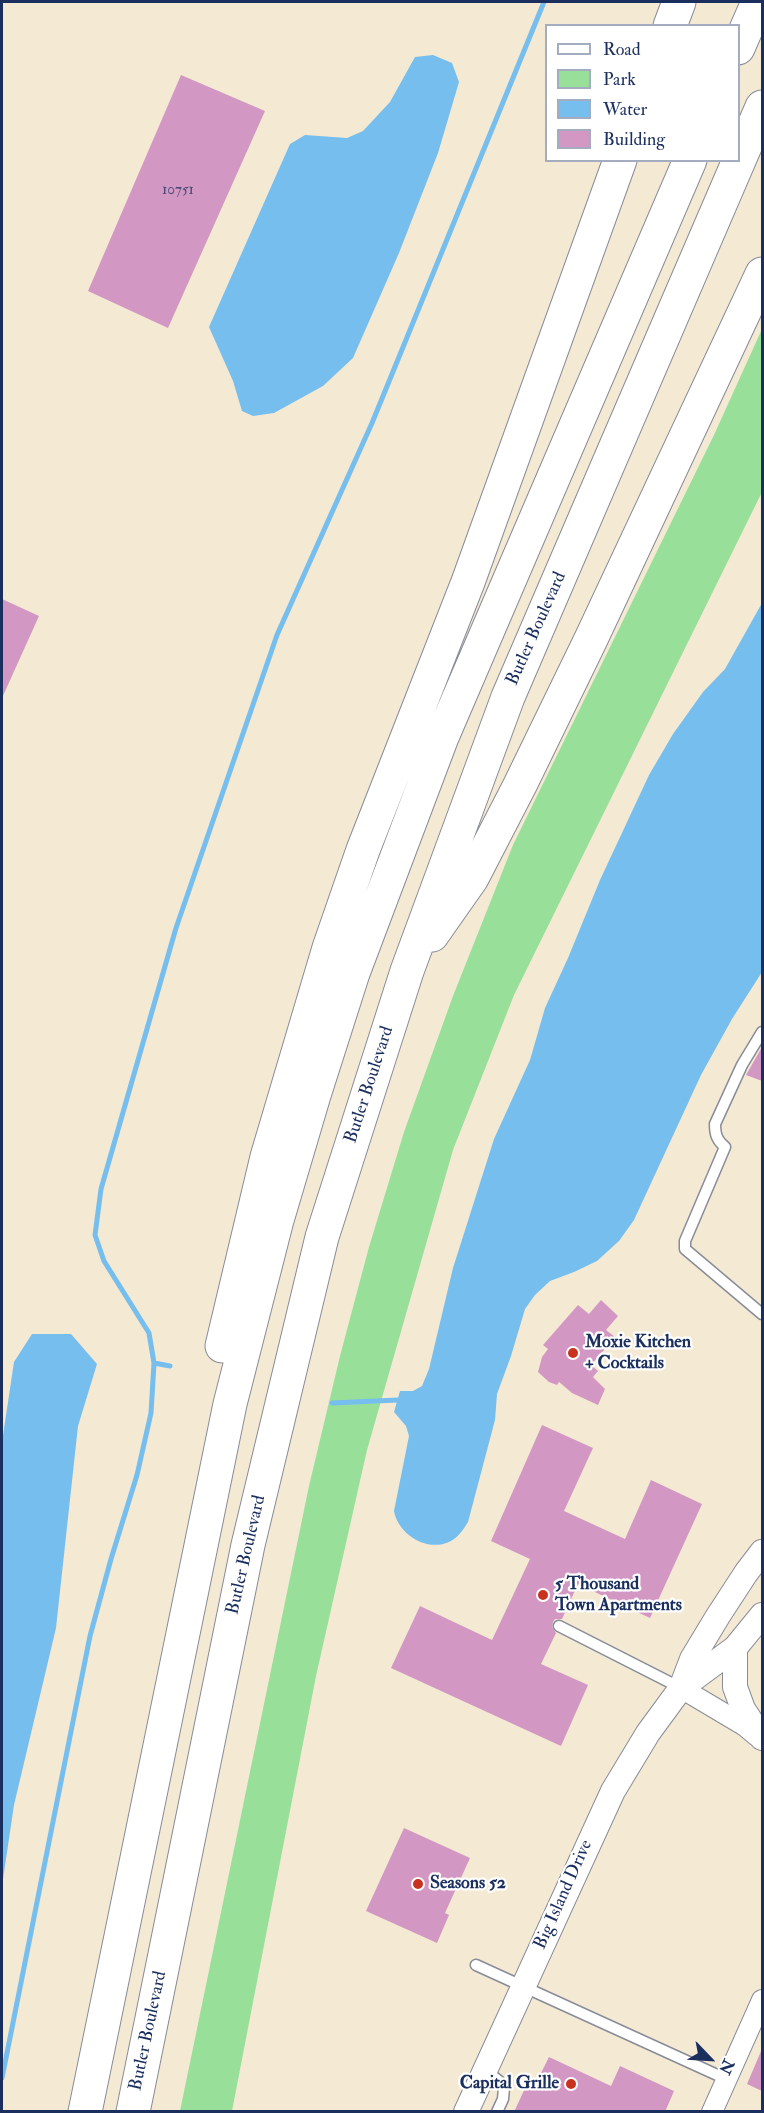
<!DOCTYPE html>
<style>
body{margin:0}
#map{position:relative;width:764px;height:2113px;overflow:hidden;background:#f4e9d3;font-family:"IM FELL Double Pica",serif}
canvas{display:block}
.frame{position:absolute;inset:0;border:3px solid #1b2f5e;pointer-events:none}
.legend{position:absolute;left:545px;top:24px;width:195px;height:138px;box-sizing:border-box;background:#fff;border:2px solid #a4acbf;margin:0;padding:8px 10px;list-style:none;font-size:18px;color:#1b2f5e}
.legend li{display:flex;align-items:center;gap:12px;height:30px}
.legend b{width:30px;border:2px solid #a4acbf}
.north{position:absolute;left:680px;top:2029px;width:60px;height:60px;-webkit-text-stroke:4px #fff;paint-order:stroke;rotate:115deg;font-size:16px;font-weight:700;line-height:24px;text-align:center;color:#1b2f5e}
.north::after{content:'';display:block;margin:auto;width:21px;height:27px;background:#1b2f5e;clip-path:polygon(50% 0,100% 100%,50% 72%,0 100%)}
</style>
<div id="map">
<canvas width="764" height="2113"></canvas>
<div class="frame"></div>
<ul class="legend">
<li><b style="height:8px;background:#fff"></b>Road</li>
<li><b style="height:16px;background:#98df99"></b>Park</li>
<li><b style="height:16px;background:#76beee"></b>Water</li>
<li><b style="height:16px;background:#d298c3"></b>Building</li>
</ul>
<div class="north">N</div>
</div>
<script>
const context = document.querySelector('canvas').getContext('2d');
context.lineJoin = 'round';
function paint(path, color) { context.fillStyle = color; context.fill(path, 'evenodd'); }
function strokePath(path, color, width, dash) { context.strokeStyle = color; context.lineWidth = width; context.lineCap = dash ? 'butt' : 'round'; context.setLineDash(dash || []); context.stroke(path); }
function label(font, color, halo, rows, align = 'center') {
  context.font = font + ' "IM FELL Double Pica",serif'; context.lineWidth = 4.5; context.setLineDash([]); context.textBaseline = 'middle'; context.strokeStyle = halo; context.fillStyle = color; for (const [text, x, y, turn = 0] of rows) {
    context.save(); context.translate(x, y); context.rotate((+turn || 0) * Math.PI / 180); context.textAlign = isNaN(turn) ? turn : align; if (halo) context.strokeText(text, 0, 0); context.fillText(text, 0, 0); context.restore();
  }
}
paint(new Path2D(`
 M 762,329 L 762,492 L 514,995 L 453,1150 L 367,1450 L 316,1676 L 232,2111 L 180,2111 L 309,1486 L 340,1356 L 369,1247 L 404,1132 L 453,996 L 513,845 L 714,435 Z`), '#98df99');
paint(new Path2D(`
 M 433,55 L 452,63 L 459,82 L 438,153 L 399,253 L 353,358 L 323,386 L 274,413 L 253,416 L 242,411 L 233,381 L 209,327 L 290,144 L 305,135 L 347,138 L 363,131 L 390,102 L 415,57 Z
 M 762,603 L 762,972 L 732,1019 L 701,1075 L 634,1220 L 619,1241 L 597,1261 L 574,1272 L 550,1281 L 535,1295 L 525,1309 L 511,1356 L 497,1394 L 495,1420 L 468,1522 C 463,1530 458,1538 449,1542 C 426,1552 398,1534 394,1511 L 409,1436 L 406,1426 L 394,1412 L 400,1391 L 413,1391 L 422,1386 L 429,1369 L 453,1268 L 494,1139 L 530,1060 L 545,1008 L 568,958 L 600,880 L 649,775 L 673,734 L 703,692 L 725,669 Z
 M 32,1334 L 71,1334 L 97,1364 L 78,1426 L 56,1628 L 14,1805 L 2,1886 L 2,1442 L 14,1362 Z`), '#76beee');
strokePath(new Path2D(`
 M 154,1363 L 170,1366
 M 332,1403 L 398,1400
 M 2,2078 L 90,1636 L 111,1559 L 137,1475 L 151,1413 L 154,1363 L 149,1333 L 104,1261 L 95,1235 L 101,1189 L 176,928 L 277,635 L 372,423 L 544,2`), '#76beee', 5);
paint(new Path2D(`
 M 181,75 L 265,111 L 168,328 L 88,291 Z
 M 2,599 L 39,616 L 2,698 Z
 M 762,1047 L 762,1081 L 746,1075 Z
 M 601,1300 L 618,1316 L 606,1330 L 615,1337 L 591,1365 L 598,1371 L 593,1377 L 605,1389 L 598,1405 L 572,1393 L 559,1382 L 557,1385 L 549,1382 L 538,1372 L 542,1357 L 548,1349 L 543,1345 L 578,1305 L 589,1314 Z
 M 542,1425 L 593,1448 L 564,1511 L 625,1539 L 651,1480 L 702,1504 L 650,1618 L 578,1584 L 562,1619 L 555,1619 L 553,1622 L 552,1627 L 556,1633 L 541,1664 L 588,1685 L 561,1746 L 391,1668 L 420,1606 L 492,1640 L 530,1559 L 491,1541 Z
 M 404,1828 L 470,1858 L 445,1913 L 449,1915 L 437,1943 L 366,1911 Z
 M 762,2049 L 762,2091 L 747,2084 Z
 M 549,2057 L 611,2086 L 620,2066 L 674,2091 L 665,2112 L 514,2112 L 527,2084 L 535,2085 Z`), '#d298c3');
const service = new Path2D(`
 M 762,1032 L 742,1065 L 715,1124 C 715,1135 717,1140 725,1147 L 685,1241 L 685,1249 L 762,1314
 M 559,1626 L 681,1688
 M 476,1965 L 726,2079
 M 486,2071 L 499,2081 L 504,2088 L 503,2099 L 497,2112`);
const minor = new Path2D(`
 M 681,1688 L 745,1726 L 757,1736
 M 712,2112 L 762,2000`);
const tertiary = new Path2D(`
 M 735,1648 L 735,1687 L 743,1709 L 762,1738
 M 681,1688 L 735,1648 L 762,1615
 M 466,2112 L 613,1791 L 648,1733 L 681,1688 L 692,1659 L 718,1616 L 746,1573 L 762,1552`);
const motorway = new Path2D(`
 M 670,26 L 679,2
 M 738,48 L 758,2
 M 432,935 L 472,878 L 520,785 L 591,639 L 762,274
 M 222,1346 L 267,1157 L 329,948 L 363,850 L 468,582 L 620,160
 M 85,2112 L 230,1404 L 277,1220 L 314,1095 L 353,973 L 442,737 L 690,160
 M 133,2112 L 248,1545 L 322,1237 L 407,971 L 508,697 L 762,107`);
strokePath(service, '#888c98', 13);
strokePath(minor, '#888c98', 22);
strokePath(tertiary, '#888c98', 26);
strokePath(motorway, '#888c98', 35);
strokePath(service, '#fff', 10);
strokePath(minor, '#fff', 20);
strokePath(tertiary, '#fff', 24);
strokePath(motorway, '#fff', 33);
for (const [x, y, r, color] of [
 [573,1353,6,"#c8321e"],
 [543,1595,6,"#c8321e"],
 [418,1884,6,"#c8321e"],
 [571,2084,6,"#c8321e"]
]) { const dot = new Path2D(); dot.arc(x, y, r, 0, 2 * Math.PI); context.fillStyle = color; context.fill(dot); strokePath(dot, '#fff', 2); }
label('15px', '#494977', null, [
 ["10751",178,191]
]);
label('18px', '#1b2f5e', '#fff', [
 ["Butler Boulevard",537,629,-66],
 ["Butler Boulevard",370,1085,-72],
 ["Butler Boulevard",247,1555,-77],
 ["Big Island Drive",564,1895,-66],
 ["Butler Boulevard",149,2031,-78]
]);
label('bold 18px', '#1b2f5e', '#fff', [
 ["Moxie Kitchen",585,1343],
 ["+ Cocktails",585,1364],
 ["5 Thousand",555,1585],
 ["Town Apartments",555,1606],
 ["Seasons 52",430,1884],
 ["Capital Grille",559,2084,"right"]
], 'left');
</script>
